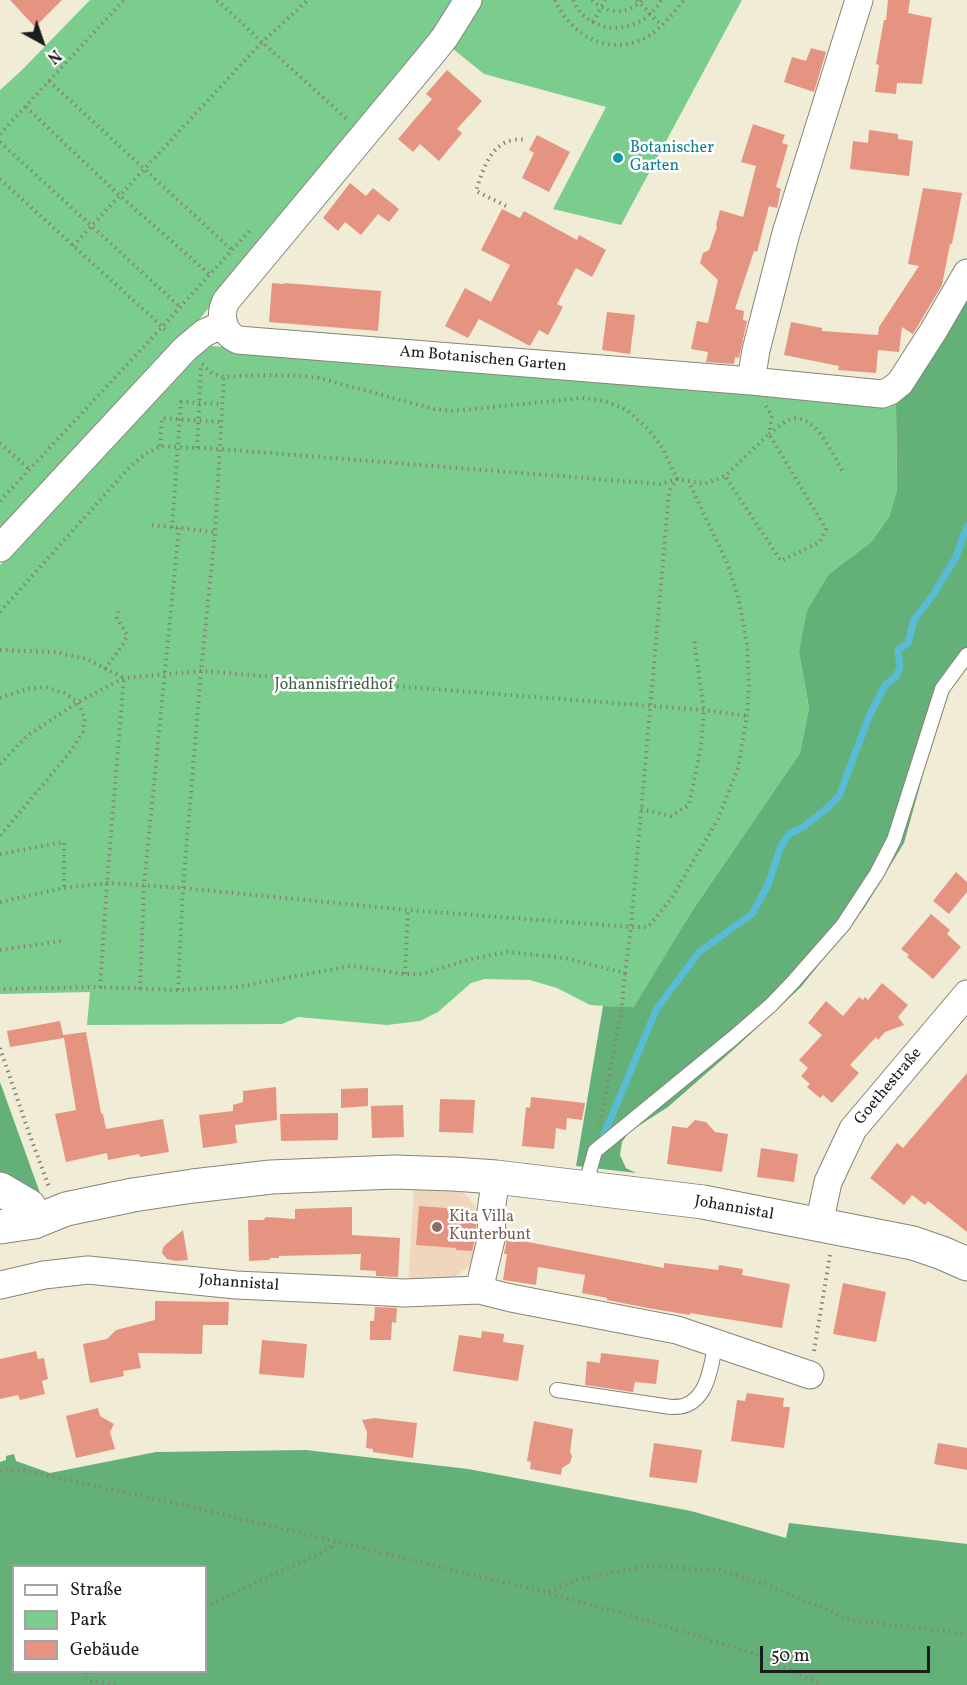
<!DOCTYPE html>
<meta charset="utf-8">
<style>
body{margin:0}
#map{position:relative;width:967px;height:1685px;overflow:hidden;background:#f0ecd6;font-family:Vollkorn,serif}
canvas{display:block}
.legend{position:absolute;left:12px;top:1565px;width:195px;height:108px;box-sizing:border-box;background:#fff;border:2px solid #a4a4a4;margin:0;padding:8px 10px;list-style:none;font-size:18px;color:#1c1c1c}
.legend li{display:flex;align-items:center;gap:12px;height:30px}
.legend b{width:30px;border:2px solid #a4a4a4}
.north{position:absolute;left:12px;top:12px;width:60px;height:60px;-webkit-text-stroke:4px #fff;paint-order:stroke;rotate:140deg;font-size:16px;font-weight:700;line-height:24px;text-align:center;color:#1c1c1c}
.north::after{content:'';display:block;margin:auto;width:21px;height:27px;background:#1c1c1c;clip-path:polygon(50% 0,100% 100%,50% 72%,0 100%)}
.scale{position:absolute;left:760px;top:1646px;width:170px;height:27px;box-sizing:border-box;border:3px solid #1c1c1c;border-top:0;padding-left:8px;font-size:18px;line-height:21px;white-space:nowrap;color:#1c1c1c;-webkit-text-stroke:4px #fff;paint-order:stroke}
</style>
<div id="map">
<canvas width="967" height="1685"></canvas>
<ul class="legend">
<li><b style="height:8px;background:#fff"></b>Straße</li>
<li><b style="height:16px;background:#7bcd8e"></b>Park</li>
<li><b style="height:16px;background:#e69482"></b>Gebäude</li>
</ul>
<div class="north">N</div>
<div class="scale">50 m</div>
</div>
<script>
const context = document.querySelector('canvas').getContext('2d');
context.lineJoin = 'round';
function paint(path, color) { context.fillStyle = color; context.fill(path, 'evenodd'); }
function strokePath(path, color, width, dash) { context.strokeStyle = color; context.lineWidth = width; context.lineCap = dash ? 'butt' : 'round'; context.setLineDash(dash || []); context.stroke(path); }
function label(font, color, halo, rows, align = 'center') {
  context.font = font + ' Vollkorn,serif'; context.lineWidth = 5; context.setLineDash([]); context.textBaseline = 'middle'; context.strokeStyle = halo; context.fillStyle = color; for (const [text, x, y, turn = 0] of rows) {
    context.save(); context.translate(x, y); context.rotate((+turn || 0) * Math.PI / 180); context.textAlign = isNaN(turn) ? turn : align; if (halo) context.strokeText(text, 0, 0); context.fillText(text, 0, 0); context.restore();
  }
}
paint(new Path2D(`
 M 414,1189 L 460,1191 L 467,1196 L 479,1211 L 481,1221 L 474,1260 L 469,1266 L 456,1276 L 448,1280 L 408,1285 Z`), '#f0d6bc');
paint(new Path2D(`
 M 90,0 L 456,0 L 447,15 L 189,332 L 0,536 L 0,90 L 22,70 Z
 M 479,0 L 742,0 L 621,225 L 553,209 L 606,107 L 484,74 L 453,49 Z
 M 201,345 L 896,404 L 897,490 L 889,517 L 871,542 L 829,574 L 799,652 L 809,708 L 800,753 L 692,911 L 634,1008 L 590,1005 L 557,988 L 530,980 L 485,979 L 471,983 L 438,1012 L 420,1021 L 387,1025 L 298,1017 L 282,1024 L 87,1025 L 90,992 L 0,994 L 0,565 Z`), '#7bcd8e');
paint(new Path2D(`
 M 967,284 L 967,662 L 946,692 L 904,843 L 865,907 L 801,987 L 733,1050 L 668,1107 L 629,1132 L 622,1142 L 620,1155 L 626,1168 L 636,1173 L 576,1166 L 603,1006 L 634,1007 L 692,911 L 800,753 L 809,708 L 799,652 L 807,611 L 829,574 L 871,542 L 889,517 L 897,490 L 896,404 Z
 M 0,1082 L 40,1193 L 24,1187 L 0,1175 Z
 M 306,1450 L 468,1469 L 691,1511 L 786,1538 L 789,1523 L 967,1544 L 967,1685 L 0,1685 L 0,1462 L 6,1460 L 6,1456 L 14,1454 L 16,1461 L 50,1473 L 156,1452 ZM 14,1566 L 206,1566 L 206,1672 L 14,1672 Z`), '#64b079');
strokePath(new Path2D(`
 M 603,1137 L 656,1010 L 699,952 L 752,914 L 768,885 L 780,848 L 789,834 L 803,827 L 826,809 L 839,796 L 870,714 L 886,684 L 896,677 L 900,667 L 898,650 L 908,643 L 914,620 L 933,595 L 956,557 L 967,526`), '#59bcd7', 7);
paint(new Path2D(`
 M 10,0 L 62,0 L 35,27 Z
 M 888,0 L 910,0 L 908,13 L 932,18 L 922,84 L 897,83 L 896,94 L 875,92 L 879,65 L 876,64 L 884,20 L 886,20 Z
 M 811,48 L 826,52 L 814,92 L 784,82 L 792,57 L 806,61 Z
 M 447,70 L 482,101 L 457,129 L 462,133 L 439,161 L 420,144 L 413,152 L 398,139 L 432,99 L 426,94 Z
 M 753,124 L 785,135 L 782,143 L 788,145 L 776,187 L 781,189 L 777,208 L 769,206 L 757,252 L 754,251 L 735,309 L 744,311 L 743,320 L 747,321 L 739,358 L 735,357 L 734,364 L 706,362 L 708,352 L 691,349 L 697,321 L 708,323 L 718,280 L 700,263 L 703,253 L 709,250 L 717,227 L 716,225 L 720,210 L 743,217 L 756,166 L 741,162 Z
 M 869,130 L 898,134 L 898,139 L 913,141 L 909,176 L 850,169 L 853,141 L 868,143 Z
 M 537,135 L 570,152 L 549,192 L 522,178 L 534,153 L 529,150 Z
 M 350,183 L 366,196 L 373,188 L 399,209 L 389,222 L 378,214 L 361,235 L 345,222 L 338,231 L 323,218 Z
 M 923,188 L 962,193 L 952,244 L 950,244 L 942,285 L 913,334 L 902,327 L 899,352 L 878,350 L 876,373 L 838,370 L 839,366 L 784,355 L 791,322 L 822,328 L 822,331 L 878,335 L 879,327 L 919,266 L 908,264 Z
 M 502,209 L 520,218 L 524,211 L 577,240 L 579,235 L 606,250 L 592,277 L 576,268 L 557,304 L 563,307 L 548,335 L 539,330 L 530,346 L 479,319 L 468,338 L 445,326 L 465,288 L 491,302 L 510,265 L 481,250 Z
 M 272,283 L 284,284 L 285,283 L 381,291 L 378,331 L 269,322 Z
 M 607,312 L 635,315 L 630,354 L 602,350 Z
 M 956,872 L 967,882 L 967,892 L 949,914 L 933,901 Z
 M 931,914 L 950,930 L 947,934 L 961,947 L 933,979 L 907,957 L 909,955 L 901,949 Z
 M 882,983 L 908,1005 L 898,1017 L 904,1025 L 885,1032 L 878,1040 L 876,1037 L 850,1065 L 859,1073 L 832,1103 L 823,1095 L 820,1098 L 807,1087 L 810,1084 L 801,1076 L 808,1068 L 799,1060 L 822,1035 L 808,1023 L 826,1001 L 843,1016 L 859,997 L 863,1000 L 865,997 L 868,1000 Z
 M 60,1021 L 63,1035 L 86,1032 L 101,1113 L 103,1114 L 106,1129 L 163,1119 L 169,1152 L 140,1157 L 139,1154 L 108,1160 L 107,1153 L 66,1162 L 55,1114 L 76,1110 L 64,1038 L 10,1047 L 7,1031 Z
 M 967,1073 L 967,1232 L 928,1201 L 925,1205 L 912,1195 L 904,1205 L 870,1178 L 897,1143 L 903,1148 Z
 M 276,1087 L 277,1120 L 235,1125 L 237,1143 L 203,1148 L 199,1115 L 233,1111 L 233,1105 L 243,1102 L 243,1091 Z
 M 368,1088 L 368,1106 L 341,1108 L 341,1089 Z
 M 531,1097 L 585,1103 L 582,1120 L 567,1118 L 566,1130 L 556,1128 L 554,1149 L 522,1146 L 526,1107 L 530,1108 Z
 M 440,1099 L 475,1100 L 473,1133 L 439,1132 Z
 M 403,1105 L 404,1137 L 372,1138 L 371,1106 Z
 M 338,1113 L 338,1140 L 281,1141 L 280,1114 Z
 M 695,1120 L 706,1122 L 715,1132 L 728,1134 L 722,1172 L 667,1164 L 672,1126 L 687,1128 Z
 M 761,1148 L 798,1154 L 794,1182 L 757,1177 Z
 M 419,1206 L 459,1209 L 476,1218 L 476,1233 L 472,1251 L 456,1250 L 456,1248 L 416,1245 Z
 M 352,1207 L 352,1235 L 400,1238 L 398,1277 L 376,1276 L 376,1271 L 360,1270 L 361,1254 L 279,1256 L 279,1258 L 270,1258 L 270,1260 L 249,1261 L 248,1220 L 263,1220 L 266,1217 L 295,1219 L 295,1209 Z
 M 183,1230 L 188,1260 L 176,1261 L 167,1259 L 162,1253 L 163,1248 L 165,1245 Z
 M 507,1238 L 664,1268 L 664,1263 L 718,1270 L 719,1265 L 743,1269 L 742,1275 L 790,1284 L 782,1328 L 690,1313 L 690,1315 L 648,1308 L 607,1300 L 607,1298 L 582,1293 L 585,1275 L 538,1267 L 536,1285 L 503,1280 L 507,1254 L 504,1254 Z
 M 843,1283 L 886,1292 L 876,1342 L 833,1334 Z
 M 155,1301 L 229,1302 L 228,1325 L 203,1325 L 202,1354 L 138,1353 L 141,1368 L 123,1371 L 124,1376 L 90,1383 L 83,1344 L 107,1339 L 116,1330 L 155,1320 Z
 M 375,1307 L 397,1308 L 396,1323 L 392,1322 L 391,1340 L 370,1340 L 370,1321 L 374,1321 Z
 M 482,1331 L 504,1334 L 503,1342 L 524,1345 L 518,1381 L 453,1371 L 459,1335 L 481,1338 Z
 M 262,1340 L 307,1344 L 304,1378 L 259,1374 Z
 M 36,1351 L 38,1359 L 44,1358 L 48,1379 L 42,1381 L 45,1394 L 20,1400 L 18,1395 L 0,1399 L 0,1359 Z
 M 601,1353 L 659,1360 L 656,1384 L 635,1382 L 633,1392 L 585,1385 L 587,1361 L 600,1363 Z
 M 747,1393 L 784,1398 L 783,1407 L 790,1407 L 784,1448 L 731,1441 L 737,1400 L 745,1401 Z
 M 98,1408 L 100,1416 L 114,1424 L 110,1432 L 115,1449 L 76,1458 L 66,1416 Z
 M 375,1418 L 417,1423 L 413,1458 L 373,1452 L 373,1449 L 366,1448 L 367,1432 L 362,1420 Z
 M 534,1421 L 573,1429 L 570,1452 L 572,1456 L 570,1463 L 562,1468 L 561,1475 L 530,1469 L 531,1462 L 527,1461 Z
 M 654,1443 L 702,1450 L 697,1483 L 649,1477 Z
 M 938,1443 L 967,1448 L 967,1470 L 934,1464 Z`), '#e69482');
const service = new Path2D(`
 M 585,1187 L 595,1151 L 733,1038 L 771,1005 L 793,982 L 843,925 L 877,873 L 894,840 L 942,689 L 967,655
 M 557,1390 L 671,1407 C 676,1407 681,1407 686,1405 C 709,1396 711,1364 716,1342`);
const minor = new Path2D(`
 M 468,0 L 445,37 L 429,57 L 226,301 C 219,315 222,333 238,340 L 751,381 L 882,394 L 890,391 L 900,383 L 934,330 L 967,273
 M 751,381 L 756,350 L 786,233 L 859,0
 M 0,548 L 185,349 L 204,333 L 224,324
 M 819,1224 L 828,1182 L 853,1129 L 967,994
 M 0,1285 L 44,1275 L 88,1270 L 236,1285 L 369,1291 L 404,1293 L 479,1290 L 511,1298 L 677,1330 L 810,1375
 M 479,1290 L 492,1235 L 491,1211 L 496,1177`);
const secondary = new Path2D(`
 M 0,1227 L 34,1222 L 66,1209 L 133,1195 L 193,1186 L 271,1177 L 394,1172 L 453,1174 L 496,1177 L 703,1202 L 913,1243 L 942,1253 L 967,1264`);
const trunk = new Path2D(`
 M 0,1189 L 29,1206`);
strokePath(service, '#868479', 16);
strokePath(minor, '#868479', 29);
strokePath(secondary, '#868479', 35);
strokePath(trunk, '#868479', 35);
strokePath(new Path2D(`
 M 217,0 L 262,42 L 308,0
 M 555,0 C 570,34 606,56 643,39 C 660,31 673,13 684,0
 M 573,0 C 590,39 642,35 661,0
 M 592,0 C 607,14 627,16 642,0
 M 637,0 L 661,25
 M 593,22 L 605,0
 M 49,81 L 124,0
 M 26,107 L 119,195 L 209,274
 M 0,134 L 49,81 L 232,250
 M 0,142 L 180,307
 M 0,179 L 168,332
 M 506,206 L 476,191 C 484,166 493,135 527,140
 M 73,246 L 262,42 L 348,120
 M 202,364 L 213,374 L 224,377 L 260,375 L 302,376 L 319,378 L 434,409 L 453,411 L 582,398 L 605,401 L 627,410 L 649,430 L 663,449 L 677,479 L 704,484 L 725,476 L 769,434 L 826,529 L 820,542 L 781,561 L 725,476
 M 766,406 L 772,416 L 769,434 C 775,430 782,423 789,420 C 813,409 834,456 843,472
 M 0,443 L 29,469
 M 160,446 L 162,418 L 221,422
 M 197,448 L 201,368
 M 0,501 L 162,327 L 252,228
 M 152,525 L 215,532
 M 172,528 L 181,402 L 222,404
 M 0,612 L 127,470 L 144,455 L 160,446 L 220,449 L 660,484 L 677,479 L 669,492 L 631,927 L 625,973 L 565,958 L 507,952 L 471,959 L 422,974 L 405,974 L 351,966 L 236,987 L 178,990 L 100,987
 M 0,650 L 54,652 L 87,659 L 124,678 L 107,883 L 100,987 L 0,989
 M 105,669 L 124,643 L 127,635 L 117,618 L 119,610
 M 0,698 L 27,689 L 45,687 L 64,693 L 78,702 L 85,718 L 83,732 L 71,751 L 0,836
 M 0,764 L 28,735 L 78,702 L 124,678 L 201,671 L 704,710 L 747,716
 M 641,809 L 671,816 L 689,805 L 701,747 L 704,710 L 694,639
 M 0,854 L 64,842 L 64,888
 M 0,902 L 64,888 L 107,883 L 183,888 L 408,910 L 631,927 L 648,927 L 671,899 L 718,819 L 738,768 L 747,716 L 749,684 L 747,644 L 739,601 L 728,565 L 689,482
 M 0,950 L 61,941
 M 405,974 L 408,910
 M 140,989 L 144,885 L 179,528
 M 178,990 L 183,888 L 201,671 L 215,532 L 224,377
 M 0,1048 L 29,1133 L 49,1187
 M 600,1123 L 621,1013 L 625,973
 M 814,1351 L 830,1255
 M 0,1471 L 9,1469 L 22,1470 L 196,1508 L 549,1593 L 635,1617 L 752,1653 L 822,1685
 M 549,1592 L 575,1580 L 647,1566 L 720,1570 L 765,1584 L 851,1620 L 967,1634
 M 206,1607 L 330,1548 L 336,1541
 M 85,1672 L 84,1674 L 89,1681 L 115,1685`), '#868479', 4, [1.5, 4.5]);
strokePath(service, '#fff', 14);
strokePath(minor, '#fff', 27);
strokePath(secondary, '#fff', 33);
strokePath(trunk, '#fff', 33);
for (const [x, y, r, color] of [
 [618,158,6,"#0f9aa8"],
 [437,1227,6,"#8d6e63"]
]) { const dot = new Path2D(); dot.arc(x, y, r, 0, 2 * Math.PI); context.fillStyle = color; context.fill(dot); strokePath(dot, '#fff', 2); }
label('16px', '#0d838f', '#fff', [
 ["Botanischer",630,149],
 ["Garten",630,167]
], 'left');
label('16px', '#1c1c1c', '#fff', [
 ["Am Botanischen Garten",483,360,5],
 ["Goethestraße",889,1087,-50],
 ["Johannistal",734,1209,10],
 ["Johannistal",239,1284,4]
]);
label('16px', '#42634a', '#fff', [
 ["Johannisfriedhof",334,686]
]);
label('16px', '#785e54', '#fff', [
 ["Kita Villa",449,1218],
 ["Kunterbunt",449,1236]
], 'left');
</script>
